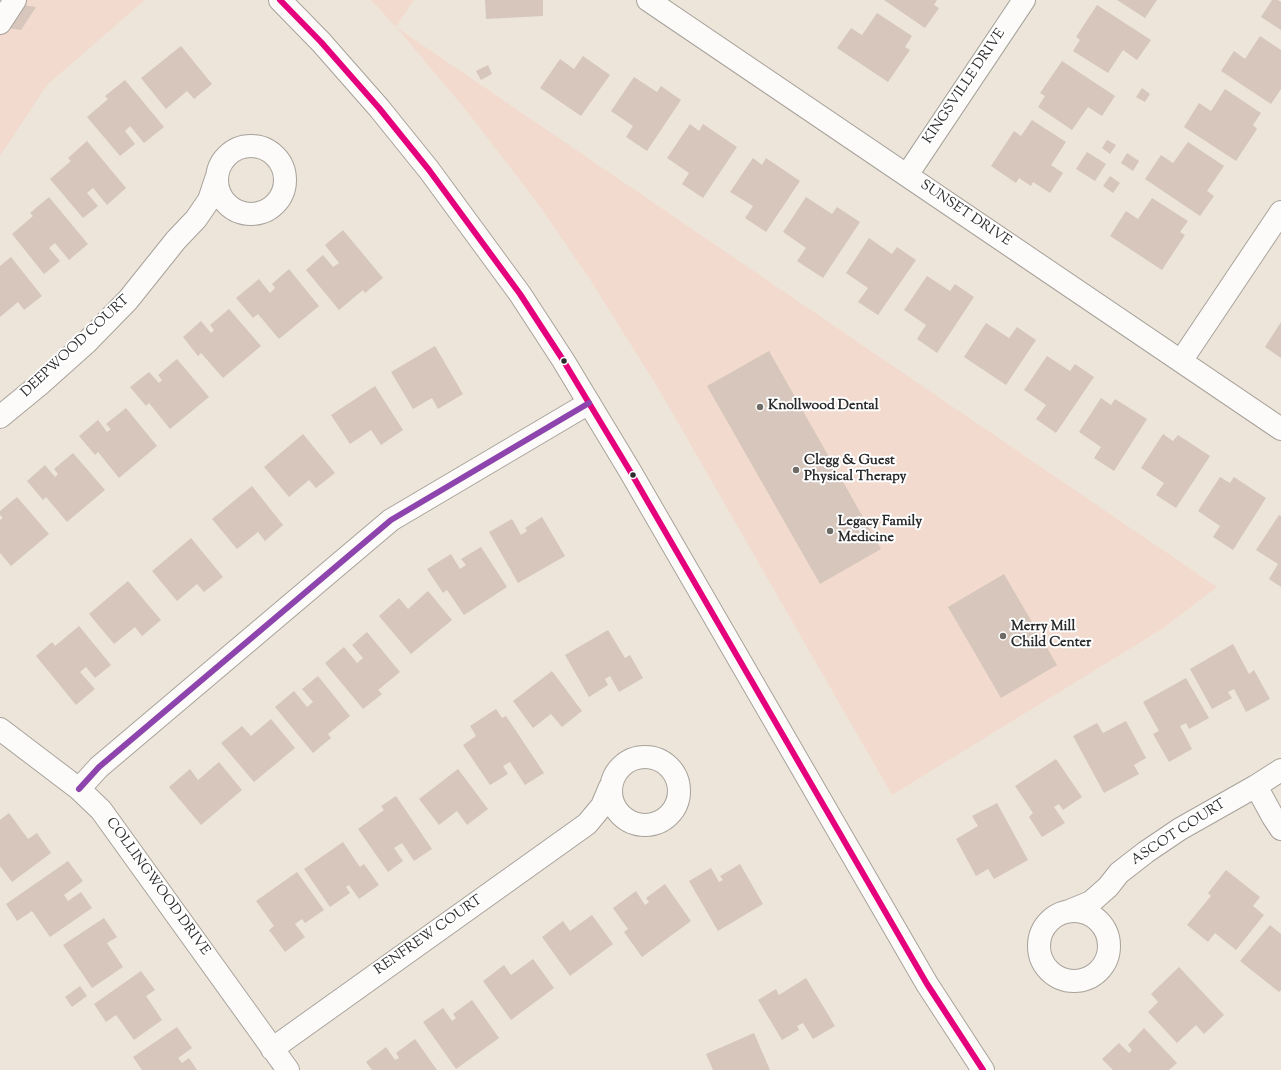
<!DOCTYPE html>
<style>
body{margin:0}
canvas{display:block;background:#ede5d9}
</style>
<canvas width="1281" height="1070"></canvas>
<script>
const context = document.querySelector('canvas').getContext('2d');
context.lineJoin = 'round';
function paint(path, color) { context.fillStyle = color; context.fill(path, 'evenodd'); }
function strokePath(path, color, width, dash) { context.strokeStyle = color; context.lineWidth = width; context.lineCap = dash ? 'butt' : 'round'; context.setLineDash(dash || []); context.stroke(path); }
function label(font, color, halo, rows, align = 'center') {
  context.font = font + ' "Sorts Mill Goudy",serif'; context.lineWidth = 4; context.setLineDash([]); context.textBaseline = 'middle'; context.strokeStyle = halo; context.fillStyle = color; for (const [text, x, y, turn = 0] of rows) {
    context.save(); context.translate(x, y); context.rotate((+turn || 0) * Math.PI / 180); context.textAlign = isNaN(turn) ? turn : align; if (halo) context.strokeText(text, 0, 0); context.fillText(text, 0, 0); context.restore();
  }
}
paint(new Path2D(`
 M 0,0 L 145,0 L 47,85 L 0,156 Z
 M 371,0 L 414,0 L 396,27 L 1217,587 L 1162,629 L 892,795 L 658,388 L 589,278 L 538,204 L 466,110 L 396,27 Z`), '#f2dbce');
paint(new Path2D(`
 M 485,0 L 543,0 L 543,16 L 486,19 Z
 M 884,0 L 937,0 L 934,5 L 939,8 L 925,28 Z
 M 1117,0 L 1157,0 L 1145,18 Z
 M 1272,0 L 1278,0 L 1281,2 L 1281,30 L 1261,17 Z
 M 0,2 L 36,7 L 21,30 L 0,27 Z
 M 1097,5 L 1151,40 L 1137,60 L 1123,50 L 1108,73 L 1073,51 L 1080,40 L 1076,37 Z
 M 877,13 L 912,36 L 905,47 L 910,50 L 888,82 L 837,48 L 851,28 L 862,35 Z
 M 1260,36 L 1281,50 L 1281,89 L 1271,104 L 1221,71 L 1234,51 L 1245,59 Z
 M 181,46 L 212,84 L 194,99 L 187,91 L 166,109 L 141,78 Z
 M 583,56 L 610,75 L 581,116 L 540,88 L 560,59 L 574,69 Z
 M 1062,61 L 1115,96 L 1102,116 L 1088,107 L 1072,130 L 1038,107 L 1045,96 L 1040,93 Z
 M 488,65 L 492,74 L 481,80 L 476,71 Z
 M 634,77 L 657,92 L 661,86 L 681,100 L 647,151 L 626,137 L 633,126 L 611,111 Z
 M 125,80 L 164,127 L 144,143 L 130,126 L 125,131 L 135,144 L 120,156 L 87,117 L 108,99 L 105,96 Z
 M 1142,88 L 1150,94 L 1145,102 L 1136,97 Z
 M 1225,89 L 1261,113 L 1253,125 L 1257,129 L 1236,161 L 1184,127 L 1199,103 L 1211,111 Z
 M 1032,120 L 1066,142 L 1051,165 L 1063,173 L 1050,193 L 1033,182 L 1031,186 L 1019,178 L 1016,183 L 991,166 L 1014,131 L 1021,136 Z
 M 690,124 L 699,131 L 703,124 L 737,147 L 703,198 L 682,184 L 689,173 L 667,158 Z
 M 1107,140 L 1116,145 L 1110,154 L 1102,148 Z
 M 87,141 L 126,188 L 107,205 L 93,188 L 87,193 L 98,206 L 83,218 L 50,179 L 71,161 L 68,158 Z
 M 1188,142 L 1224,166 L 1207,191 L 1214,196 L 1200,216 L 1145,179 L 1161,155 L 1173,163 Z
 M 1087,152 L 1106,164 L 1095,181 L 1076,169 Z
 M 1127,153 L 1139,161 L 1133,171 L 1121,163 Z
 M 753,158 L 762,165 L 766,158 L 800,181 L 766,232 L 745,218 L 753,206 L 730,192 Z
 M 1110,176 L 1120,183 L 1113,193 L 1103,186 Z
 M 49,197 L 88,244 L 69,260 L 55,243 L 49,248 L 60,261 L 44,274 L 12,234 L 33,216 L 30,213 Z
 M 806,197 L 832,214 L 837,207 L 860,222 L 823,278 L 797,261 L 806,248 L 783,232 Z
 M 1152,198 L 1188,221 L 1180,232 L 1185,235 L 1162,270 L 1110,236 L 1126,211 L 1138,219 Z
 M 343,230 L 383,278 L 365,293 L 363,290 L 339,310 L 306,270 L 323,255 L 333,267 L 339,263 L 325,245 Z
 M 869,238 L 892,254 L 897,247 L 916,260 L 878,315 L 858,302 L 868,288 L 846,273 Z
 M 11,257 L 42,296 L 24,310 L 18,302 L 0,317 L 0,266 Z
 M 289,269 L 319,306 L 279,339 L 258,314 L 253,318 L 236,298 L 259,279 L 270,293 L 275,288 L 272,284 Z
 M 927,276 L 950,291 L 955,284 L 974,297 L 937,353 L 917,339 L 926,325 L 904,310 Z
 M 229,309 L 261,346 L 223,378 L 201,353 L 198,356 L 183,337 L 201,321 L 211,333 L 214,330 L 210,325 Z
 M 1281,322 L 1281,358 L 1265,347 Z
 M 986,323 L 1009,338 L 1017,327 L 1036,340 L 1006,385 L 964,357 Z
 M 435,346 L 463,394 L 438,409 L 432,398 L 413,409 L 391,372 Z
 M 769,351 L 881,549 L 820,584 L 707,386 Z
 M 1047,356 L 1070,371 L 1075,364 L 1094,377 L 1056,433 L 1036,419 L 1046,405 L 1024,390 Z
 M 177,359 L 209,397 L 170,429 L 149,403 L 146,406 L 130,387 L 149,372 L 159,383 L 162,380 L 158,375 Z
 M 375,386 L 403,430 L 381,445 L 371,430 L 350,444 L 331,415 Z
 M 1101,398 L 1111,405 L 1115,399 L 1147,419 L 1114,471 L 1094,458 L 1101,447 L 1079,432 Z
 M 126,408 L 157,446 L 119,478 L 98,452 L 95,455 L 79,436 L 98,420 L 107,432 L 111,429 L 106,424 Z
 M 303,434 L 335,473 L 316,488 L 309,480 L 289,497 L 264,467 Z
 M 1163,434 L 1173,441 L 1178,435 L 1210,456 L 1176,508 L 1156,495 L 1164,483 L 1141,468 Z
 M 73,453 L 105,490 L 67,522 L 46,497 L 43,500 L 27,481 L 45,465 L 55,477 L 58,474 L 54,469 Z
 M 1220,477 L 1230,483 L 1234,477 L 1266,498 L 1233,550 L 1213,537 L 1220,526 L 1198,511 Z
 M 252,486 L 283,525 L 265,541 L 258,532 L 237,549 L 212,519 Z
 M 17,497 L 49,534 L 11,566 L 0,553 L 0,520 L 3,518 L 0,515 L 0,511 Z
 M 1279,515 L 1281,516 L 1281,587 L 1269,579 L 1278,564 L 1256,550 Z
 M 542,517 L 565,556 L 518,583 L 489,532 L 512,519 L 521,535 L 527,531 L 525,528 Z
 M 191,538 L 223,577 L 204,592 L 197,584 L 177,601 L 152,571 Z
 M 481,547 L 507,587 L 464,615 L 447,590 L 443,593 L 427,569 L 451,554 L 460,569 L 466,565 L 461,559 Z
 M 1004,574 L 1057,665 L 1001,698 L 948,607 Z
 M 128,581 L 161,620 L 142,636 L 135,627 L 114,644 L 89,614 Z
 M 428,591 L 452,620 L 411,654 L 379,616 L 399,598 L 408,609 Z
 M 79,626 L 111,665 L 95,678 L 86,667 L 80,672 L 95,689 L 76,705 L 36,656 L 52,642 L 55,646 Z
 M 608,630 L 625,658 L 630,655 L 643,678 L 619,692 L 610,676 L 605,679 L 608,685 L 589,697 L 565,655 Z
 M 367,632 L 400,672 L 378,690 L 382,694 L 363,709 L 325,663 L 344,647 L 357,663 L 363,658 L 352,645 Z
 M 1233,644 L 1249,674 L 1254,670 L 1270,699 L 1246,712 L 1234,689 L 1228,692 L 1232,698 L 1212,709 L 1190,669 Z
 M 552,671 L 582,711 L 562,727 L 551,714 L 533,728 L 513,701 Z
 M 318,676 L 350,716 L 328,734 L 331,738 L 313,753 L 275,707 L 294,691 L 307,707 L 313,702 L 302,689 Z
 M 1186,678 L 1209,718 L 1189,729 L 1186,723 L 1180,726 L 1192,749 L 1169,762 L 1153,734 L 1159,731 L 1143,702 Z
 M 496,709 L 502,718 L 506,716 L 544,773 L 525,785 L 510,762 L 503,766 L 508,774 L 490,785 L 463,745 L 476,736 L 470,726 Z
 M 271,719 L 295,748 L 254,782 L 221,743 L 242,726 L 251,736 Z
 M 1126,721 L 1146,758 L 1134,765 L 1139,774 L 1104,793 L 1073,736 L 1097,723 L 1103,733 Z
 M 1056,759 L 1082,797 L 1063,810 L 1059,804 L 1054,807 L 1065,823 L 1042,837 L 1029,817 L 1033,813 L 1015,786 Z
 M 219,762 L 242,790 L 201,825 L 169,787 L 190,769 L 198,780 Z
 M 458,769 L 488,809 L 467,825 L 457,811 L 439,825 L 419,799 Z
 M 396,796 L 432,849 L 414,861 L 402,843 L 394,848 L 403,861 L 388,872 L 358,829 L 384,810 L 381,806 Z
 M 997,803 L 1028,860 L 994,879 L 988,869 L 976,876 L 956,839 L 978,826 L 972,816 Z
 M 9,813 L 28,839 L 37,833 L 51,853 L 12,882 L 0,866 L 0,820 Z
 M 343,842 L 360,867 L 364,864 L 379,885 L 359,899 L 349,885 L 346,887 L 350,893 L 330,907 L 304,869 Z
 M 68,861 L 83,881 L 64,895 L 68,901 L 81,892 L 92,908 L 50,937 L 32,911 L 17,921 L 6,904 Z
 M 740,864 L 763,904 L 718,931 L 689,881 L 711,868 L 719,882 L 723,880 L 720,876 Z
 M 1226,870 L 1260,897 L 1253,906 L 1264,915 L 1236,950 L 1215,933 L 1208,942 L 1187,925 L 1211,896 L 1208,893 Z
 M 297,872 L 324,910 L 305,923 L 302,919 L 295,924 L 305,937 L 285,952 L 269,930 L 274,926 L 256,901 Z
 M 665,884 L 691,921 L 642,957 L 624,932 L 628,929 L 613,908 L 636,891 L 645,905 L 649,902 L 646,898 Z
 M 592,915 L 613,944 L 570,976 L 542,937 L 563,921 L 570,931 Z
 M 104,918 L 117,937 L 107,943 L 123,967 L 92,988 L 63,945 Z
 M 1270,925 L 1281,934 L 1281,990 L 1279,992 L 1240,961 Z
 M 533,959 L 554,988 L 511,1020 L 483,981 L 504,965 L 511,975 Z
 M 1179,967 L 1224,1015 L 1204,1034 L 1196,1025 L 1177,1043 L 1148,1012 L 1158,1002 L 1151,994 Z
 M 141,971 L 155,990 L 146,996 L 162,1020 L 134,1040 L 116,1015 L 106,1022 L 94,1004 Z
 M 806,978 L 835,1026 L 813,1039 L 803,1023 L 797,1026 L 799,1030 L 782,1040 L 758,1000 L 776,989 L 779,995 Z
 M 80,986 L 87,996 L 72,1007 L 65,997 Z
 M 472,1000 L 499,1038 L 456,1069 L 423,1022 L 443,1008 L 452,1021 L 456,1018 L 453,1014 Z
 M 177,1027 L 192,1048 L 178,1058 L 182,1063 L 189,1058 L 197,1070 L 142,1070 L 133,1057 Z
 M 1144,1028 L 1177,1063 L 1169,1070 L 1113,1070 L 1102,1059 L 1119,1043 L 1129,1053 L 1132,1050 L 1128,1045 Z
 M 754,1033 L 770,1070 L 713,1070 L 706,1054 Z
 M 415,1039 L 437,1070 L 372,1070 L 366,1062 L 386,1047 L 395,1060 L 399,1058 L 396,1053 Z`), '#d6c6bc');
const minor = new Path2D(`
 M 648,0 L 1281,429
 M 0,23 L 15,0
 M217 180a34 34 0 1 1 68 0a34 34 0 1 1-68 0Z
 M 907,175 L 1024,0
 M 1181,361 L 1281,212
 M 0,417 L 39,385 L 86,343 L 128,300 L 176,240 L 196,219 L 209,200 L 216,179
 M 0,729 L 79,789 L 101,810 L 288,1070
 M611 791a34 34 0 1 1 68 0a34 34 0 1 1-68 0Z
 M 1256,786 L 1273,817 L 1281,829
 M 79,789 L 99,767 L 391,520 L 589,403
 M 1069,911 L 1091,902 L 1108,887 L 1119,873 L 1146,852 L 1180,829 L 1256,786 L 1281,770
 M1039 946a35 35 0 1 1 70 0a35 35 0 1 1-70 0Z
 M 272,1049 L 587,824 L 602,806 L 610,787`);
const major = new Path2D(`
 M 280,0 L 321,42 L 379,108 L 429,170 L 520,294 L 563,360 L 630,471 L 927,984 L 983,1070`);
strokePath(minor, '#a7a29b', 24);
strokePath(major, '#a7a29b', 24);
strokePath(minor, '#fcfbf9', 22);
strokePath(major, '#fcfbf9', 22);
strokePath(new Path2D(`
 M 280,0 L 321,42 L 379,108 L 429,170 L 520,294 L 563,360 L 630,471 L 927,984 L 983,1070`), '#e5007d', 6);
strokePath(new Path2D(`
 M 79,789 L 99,767 L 391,520 L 589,403`), '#8e44ad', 6);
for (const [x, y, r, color] of [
 [564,361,3.5,"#2b2b2b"],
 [760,407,4,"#6f6c68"],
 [796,470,4,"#6f6c68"],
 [633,475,3.5,"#2b2b2b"],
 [830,531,4,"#6f6c68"],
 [1003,636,4,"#6f6c68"]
]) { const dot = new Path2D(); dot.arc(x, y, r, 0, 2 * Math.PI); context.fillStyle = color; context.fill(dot); strokePath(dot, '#fff', 1.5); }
label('14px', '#2b2b2b', '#fff', [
 ["KINGSVILLE DRIVE",965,87,-56],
 ["SUNSET DRIVE",965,214,34],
 ["DEEPWOOD COURT",76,347,-43],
 ["ASCOT COURT",1179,833,-33],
 ["COLLINGWOOD DRIVE",157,887,54],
 ["RENFREW COURT",429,936,-35]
]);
label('bold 14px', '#2b2b2b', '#fff', [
 ["Knollwood Dental",768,407],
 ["Clegg & Guest",804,462],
 ["Physical Therapy",804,478],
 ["Legacy Family",838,523],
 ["Medicine",838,539],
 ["Merry Mill",1011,628],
 ["Child Center",1011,644]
], 'left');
</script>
